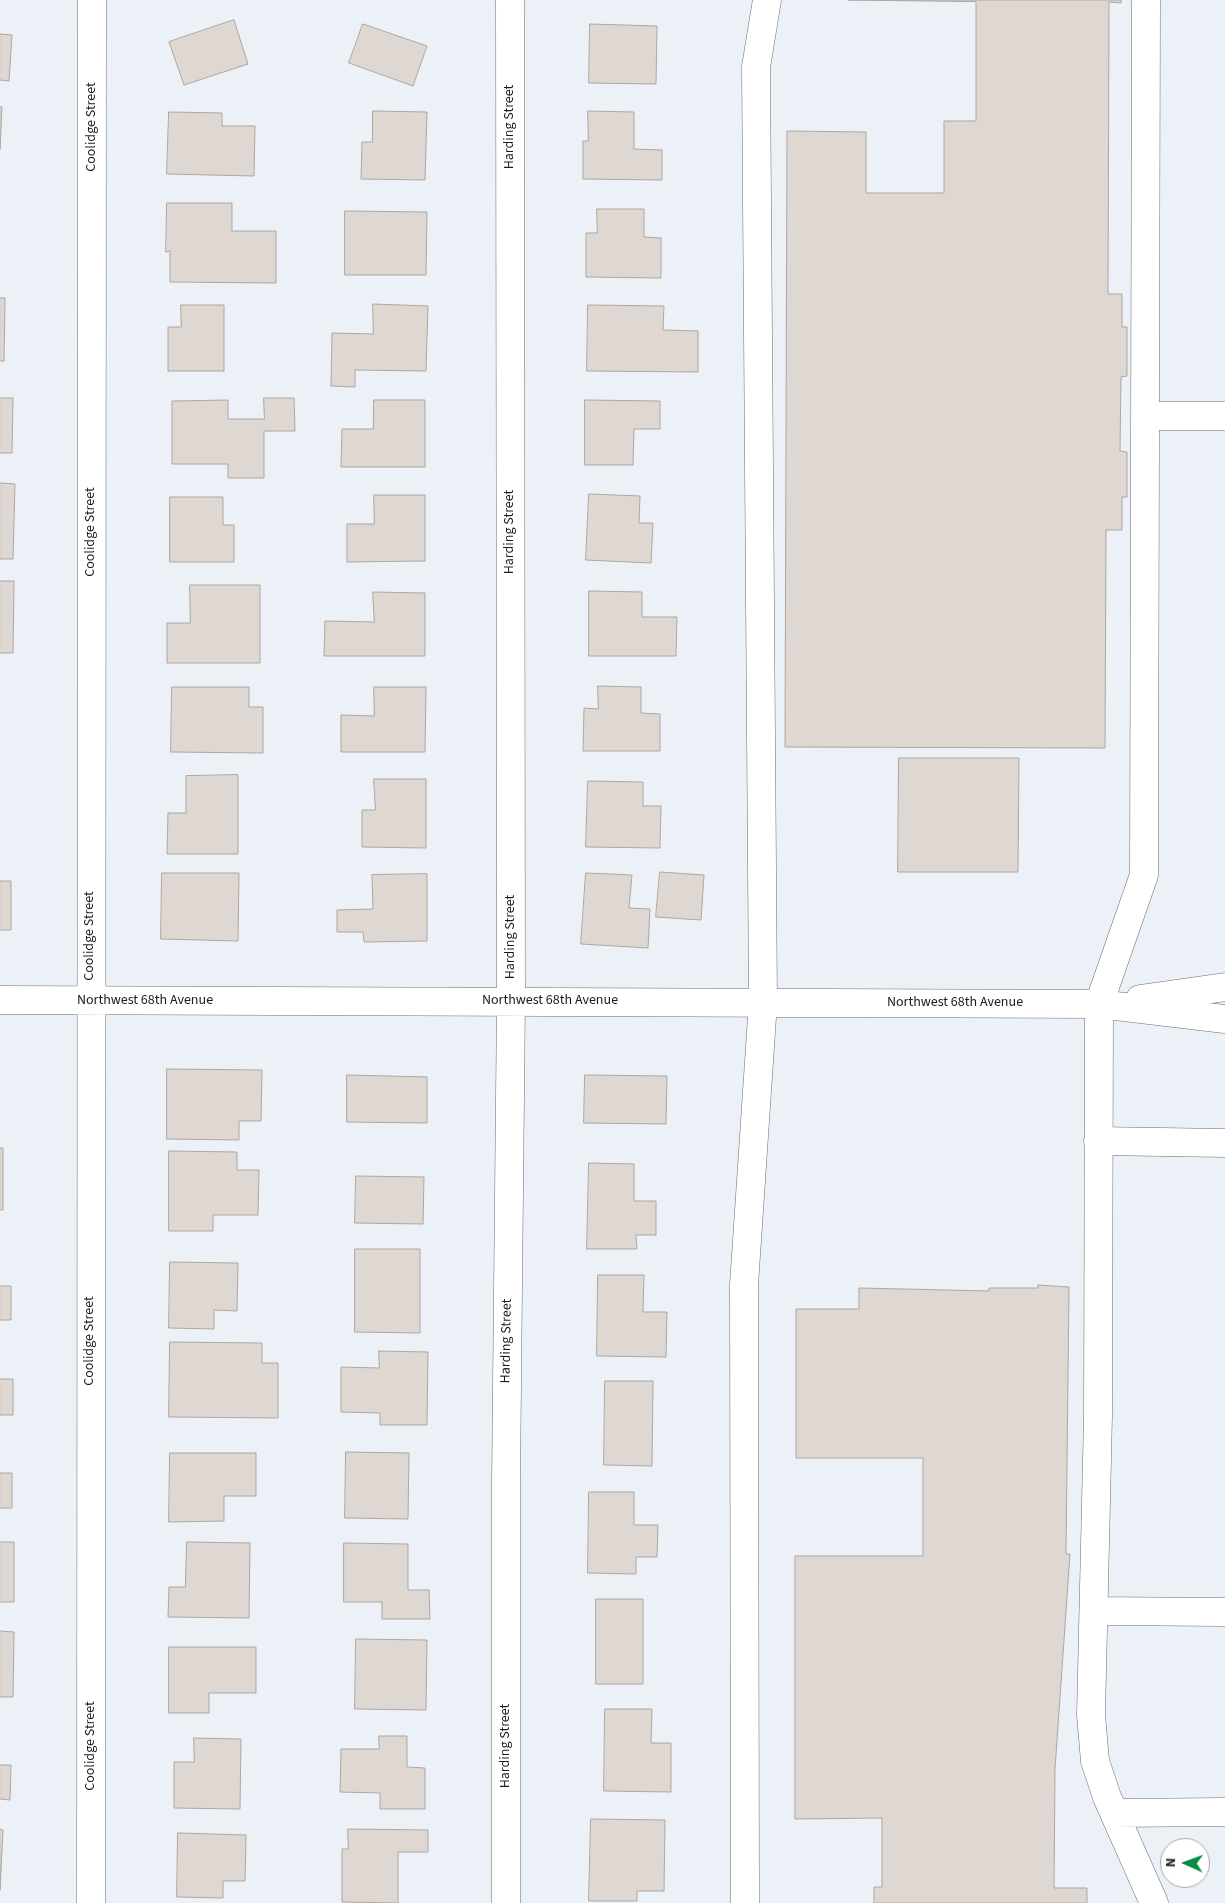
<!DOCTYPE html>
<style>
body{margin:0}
#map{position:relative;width:1225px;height:1903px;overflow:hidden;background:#ecf1f7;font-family:"Source Sans 3",sans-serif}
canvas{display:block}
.north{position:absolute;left:1160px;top:1838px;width:50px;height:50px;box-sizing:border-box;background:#fff;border:1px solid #a3a4a5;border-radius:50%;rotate:272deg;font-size:14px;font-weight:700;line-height:20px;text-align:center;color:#1a1b1e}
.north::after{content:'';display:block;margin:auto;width:18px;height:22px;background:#088b47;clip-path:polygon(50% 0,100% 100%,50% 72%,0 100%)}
</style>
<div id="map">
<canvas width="1225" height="1903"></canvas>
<div class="north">N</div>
</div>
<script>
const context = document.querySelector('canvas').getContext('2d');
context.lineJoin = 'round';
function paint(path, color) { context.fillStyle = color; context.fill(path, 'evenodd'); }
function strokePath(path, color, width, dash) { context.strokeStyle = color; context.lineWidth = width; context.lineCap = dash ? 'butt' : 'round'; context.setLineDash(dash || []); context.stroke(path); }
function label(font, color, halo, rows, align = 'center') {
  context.font = font + ' "Source Sans 3",sans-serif'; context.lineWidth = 5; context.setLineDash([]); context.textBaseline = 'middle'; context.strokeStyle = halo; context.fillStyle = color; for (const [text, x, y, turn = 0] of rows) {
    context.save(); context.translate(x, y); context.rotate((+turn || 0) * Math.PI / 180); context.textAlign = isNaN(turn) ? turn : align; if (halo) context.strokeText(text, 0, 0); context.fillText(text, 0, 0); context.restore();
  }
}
const building = new Path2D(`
 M 848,0 L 1121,0 L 1121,3 L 1109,2 L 1108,294 L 1122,294 L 1122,327 L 1127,327 L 1127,376 L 1121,377 L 1120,451 L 1127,452 L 1127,497 L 1122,497 L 1122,530 L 1106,530 L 1105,748 L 785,747 L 787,131 L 866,132 L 866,193 L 944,193 L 944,121 L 976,121 L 976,2 Z
 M 234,20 L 248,64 L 184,85 L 169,42 Z
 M 363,24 L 427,46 L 413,86 L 349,63 Z
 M 590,24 L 657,26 L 656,84 L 589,83 Z
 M 0,34 L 12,35 L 9,81 L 0,80 Z
 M 0,107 L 2,107 L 0,149 Z
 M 373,111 L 427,112 L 425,180 L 361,179 L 362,142 L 372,142 Z
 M 588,111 L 634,112 L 634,149 L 662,150 L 662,180 L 583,179 L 583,141 L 588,141 Z
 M 169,112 L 222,113 L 222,126 L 255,126 L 254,176 L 167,174 Z
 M 167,203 L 232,203 L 232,231 L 276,231 L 276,283 L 170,282 L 170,251 L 166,252 Z
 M 597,209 L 644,209 L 644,237 L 661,238 L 661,278 L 586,277 L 586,233 L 597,233 Z
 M 345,211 L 427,212 L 426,275 L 345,275 Z
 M 0,298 L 5,298 L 4,361 L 0,361 Z
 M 373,304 L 428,306 L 426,371 L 355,370 L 355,387 L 331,386 L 332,333 L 373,334 Z
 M 181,305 L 224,305 L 224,371 L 168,371 L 168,327 L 181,327 Z
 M 588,305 L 664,306 L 663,330 L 698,331 L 698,372 L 587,371 Z
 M 0,398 L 13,398 L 12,453 L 0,453 Z
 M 264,398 L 294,398 L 295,431 L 264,431 L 264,478 L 228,478 L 228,464 L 172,464 L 172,401 L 228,400 L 228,419 L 264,419 Z
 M 374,400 L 425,400 L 425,467 L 341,467 L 342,429 L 373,429 Z
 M 585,400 L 660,401 L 660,429 L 634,429 L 633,465 L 585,465 Z
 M 0,483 L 15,484 L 13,559 L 0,559 Z
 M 589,494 L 640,496 L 639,523 L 653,523 L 651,563 L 586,560 Z
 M 374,495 L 425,495 L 425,561 L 347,562 L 347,524 L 374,524 Z
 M 170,497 L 223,497 L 223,525 L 234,525 L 234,562 L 170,562 Z
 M 0,581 L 14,581 L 13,653 L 0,653 Z
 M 190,585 L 260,585 L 260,663 L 167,663 L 167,623 L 190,623 Z
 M 589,591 L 642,592 L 642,617 L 677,617 L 676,656 L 589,656 Z
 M 373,592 L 425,593 L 425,656 L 324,656 L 325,621 L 374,622 Z
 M 598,686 L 641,687 L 641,713 L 660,714 L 660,751 L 583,751 L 584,708 L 598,709 Z
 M 172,687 L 249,687 L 249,707 L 263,707 L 263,753 L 171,752 Z
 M 374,687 L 426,687 L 425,752 L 341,752 L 341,715 L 374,716 Z
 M 899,758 L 1019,758 L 1018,872 L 898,872 Z
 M 238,775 L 238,854 L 167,854 L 168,813 L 186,813 L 186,776 Z
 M 374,779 L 426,779 L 426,848 L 362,847 L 362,810 L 375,810 Z
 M 588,781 L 643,782 L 643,806 L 661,806 L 660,848 L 586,847 Z
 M 660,872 L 704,875 L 701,920 L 656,917 Z
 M 162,873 L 239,873 L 238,941 L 161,939 Z
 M 586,873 L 632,875 L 629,908 L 650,909 L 648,948 L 581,944 Z
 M 427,874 L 427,941 L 364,942 L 363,932 L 337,932 L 337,910 L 373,909 L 372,875 Z
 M 0,881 L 11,881 L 11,930 L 0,930 Z
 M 167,1069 L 262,1070 L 261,1121 L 239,1121 L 239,1140 L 167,1139 Z
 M 347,1075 L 427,1077 L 427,1123 L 347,1122 Z
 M 585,1075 L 667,1076 L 666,1124 L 584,1123 Z
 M 0,1148 L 3,1148 L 3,1210 L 0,1210 Z
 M 169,1151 L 237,1152 L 237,1170 L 259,1170 L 258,1215 L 213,1215 L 213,1231 L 169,1231 Z
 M 589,1163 L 634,1164 L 634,1201 L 656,1201 L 656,1235 L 636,1235 L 637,1249 L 587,1249 Z
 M 356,1176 L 424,1177 L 423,1224 L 355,1223 Z
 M 355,1249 L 420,1249 L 420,1333 L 355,1332 Z
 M 170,1262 L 238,1263 L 237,1311 L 214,1310 L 214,1329 L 169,1328 Z
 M 598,1275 L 644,1275 L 643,1312 L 667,1312 L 666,1357 L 597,1356 Z
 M 1038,1285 L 1069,1287 L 1066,1554 L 1070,1554 L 1055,1769 L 1054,1888 L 1087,1888 L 1087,1903 L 874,1903 L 874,1887 L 882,1887 L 882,1818 L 795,1819 L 795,1556 L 923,1556 L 923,1458 L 796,1458 L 796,1309 L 859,1309 L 859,1288 L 989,1291 L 989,1288 L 1038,1288 Z
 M 0,1286 L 11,1286 L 11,1320 L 0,1320 Z
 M 170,1342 L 262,1343 L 262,1363 L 278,1363 L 278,1418 L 169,1417 Z
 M 379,1351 L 428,1352 L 427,1425 L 380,1425 L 380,1413 L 341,1412 L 341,1367 L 379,1368 Z
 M 0,1379 L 13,1379 L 13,1415 L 0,1415 Z
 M 605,1381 L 653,1381 L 652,1466 L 604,1465 Z
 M 346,1452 L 409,1453 L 408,1519 L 345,1518 Z
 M 170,1453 L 256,1453 L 256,1496 L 224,1496 L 224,1521 L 169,1522 Z
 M 0,1473 L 12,1473 L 12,1508 L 0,1508 Z
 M 589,1492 L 634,1492 L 634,1525 L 658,1525 L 657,1557 L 636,1557 L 636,1574 L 588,1573 Z
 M 0,1542 L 14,1542 L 14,1602 L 0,1602 Z
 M 187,1542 L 250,1543 L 249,1618 L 168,1617 L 169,1587 L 185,1587 Z
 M 344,1543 L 408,1544 L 408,1590 L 429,1590 L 430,1619 L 382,1619 L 382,1602 L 344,1602 Z
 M 596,1599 L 643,1599 L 643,1684 L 596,1684 Z
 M 0,1631 L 14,1632 L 13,1697 L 0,1697 Z
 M 356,1639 L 427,1640 L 426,1710 L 355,1709 Z
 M 169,1647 L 256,1647 L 256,1693 L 209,1693 L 209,1713 L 169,1713 Z
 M 605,1709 L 652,1709 L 651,1743 L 671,1743 L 671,1792 L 604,1791 Z
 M 379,1736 L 407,1736 L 407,1767 L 425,1768 L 425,1809 L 380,1809 L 380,1793 L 340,1792 L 341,1749 L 379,1749 Z
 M 194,1738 L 241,1739 L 240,1809 L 174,1808 L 174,1762 L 194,1762 Z
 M 0,1765 L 11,1765 L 10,1800 L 0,1799 Z
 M 591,1819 L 665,1820 L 664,1891 L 637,1891 L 637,1901 L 589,1901 Z
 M 0,1829 L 3,1830 L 0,1890 Z
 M 348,1829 L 428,1830 L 428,1852 L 398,1852 L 398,1903 L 342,1902 L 342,1849 L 348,1849 Z
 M 178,1833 L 246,1835 L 245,1881 L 223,1881 L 223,1898 L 177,1897 Z`);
paint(building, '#ded7d2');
strokePath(building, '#ada6a1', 1);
const minor = new Path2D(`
 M 1146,0 L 1144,875 L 1099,1004 L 1098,1416 L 1091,1715 L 1095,1761 L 1107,1797 L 1154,1903
 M 1146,416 L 1225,416
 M 1140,999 L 1225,987
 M 0,1000 L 1099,1004 L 1225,1019
 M 1098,1141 L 1225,1143
 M 1094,1611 L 1225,1612
 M 1115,1813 L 1225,1812
 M 91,1903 L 92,0
 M 506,1903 L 506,1481 L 511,1001 L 510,0
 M 745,1903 L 744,1285 L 763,1002 L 756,67 L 767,0`);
strokePath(minor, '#686d72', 29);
strokePath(minor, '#fff', 28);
label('14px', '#1a1b1e', '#fff', [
 ["Coolidge Street",92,127,-90],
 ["Harding Street",510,127,-90],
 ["Coolidge Street",91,532,-90],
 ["Harding Street",510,532,-90],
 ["Coolidge Street",90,936,-90],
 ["Harding Street",511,937,-90],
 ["Northwest 68th Avenue",145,1001],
 ["Northwest 68th Avenue",550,1001],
 ["Northwest 68th Avenue",955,1003],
 ["Coolidge Street",90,1341,-90],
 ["Harding Street",507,1341,-89],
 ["Coolidge Street",91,1746,-90],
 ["Harding Street",506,1746,-90]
]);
</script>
